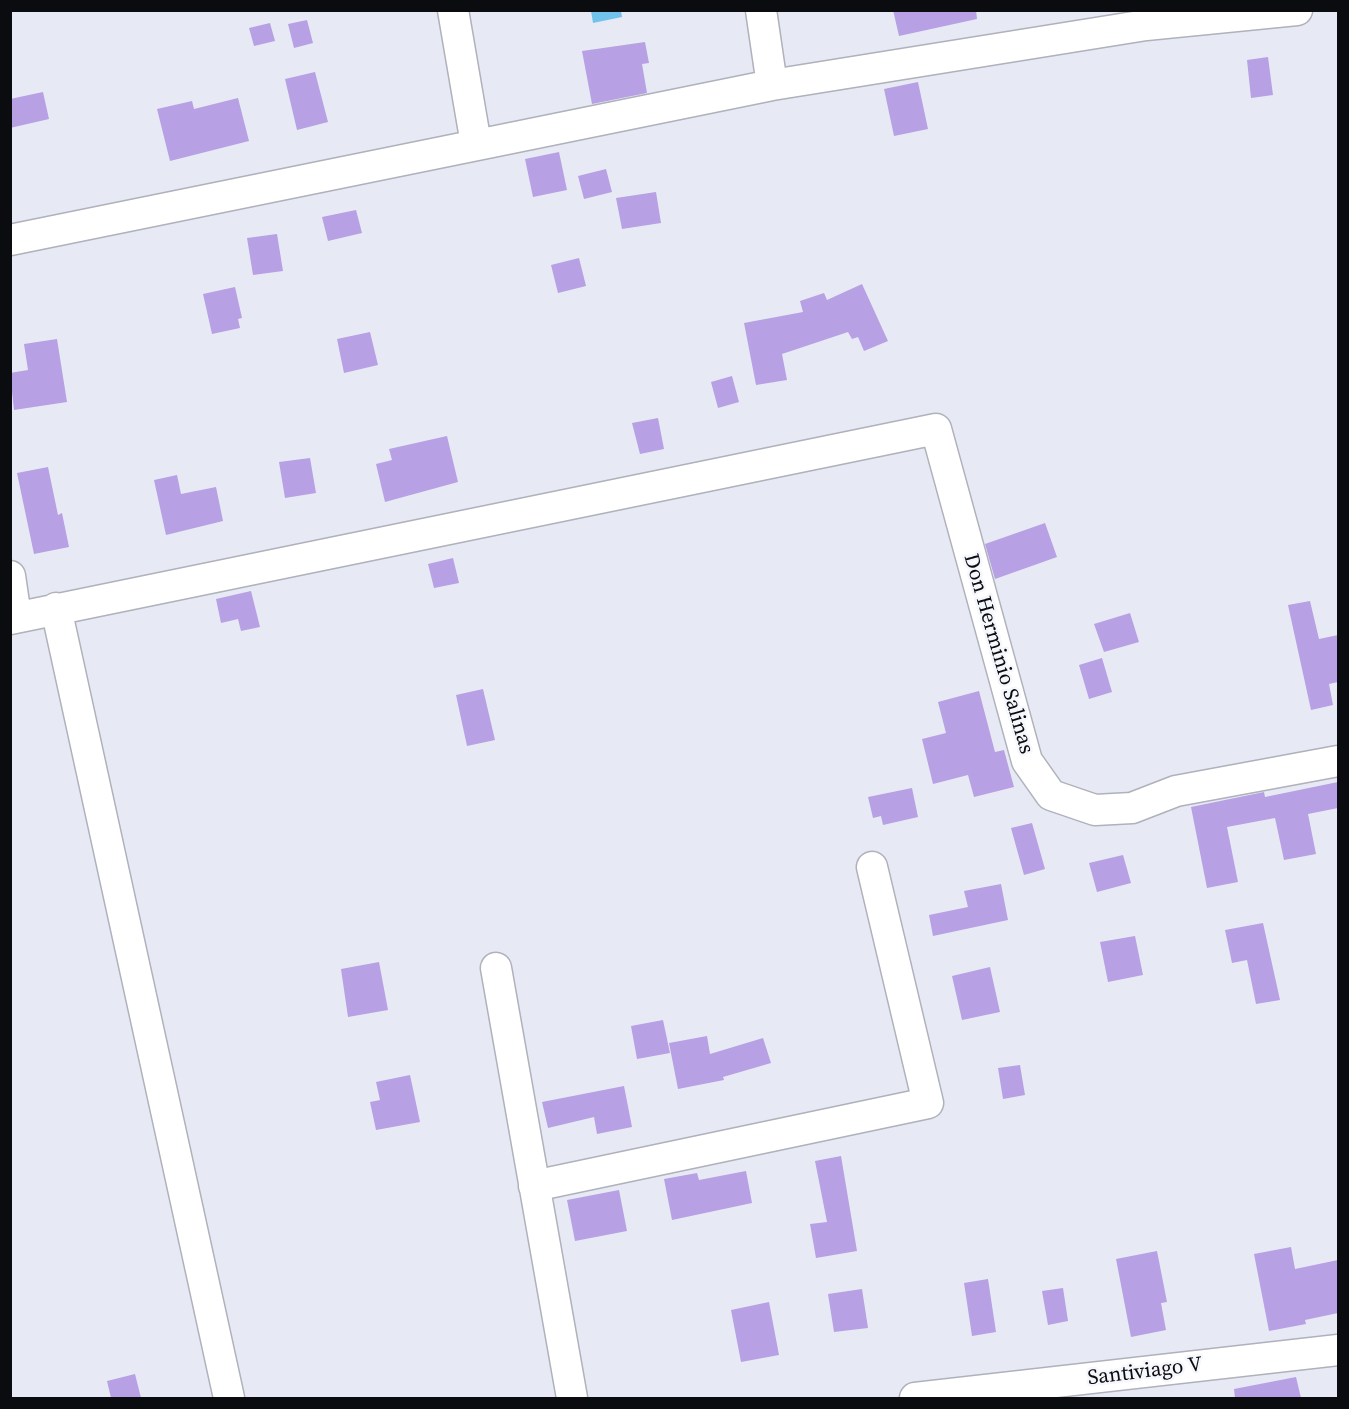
<!DOCTYPE html>
<style>
body{margin:0}
#map{position:relative;width:1349px;height:1409px;overflow:hidden;background:#e7eaf4;font-family:"Source Serif 4",serif}
canvas{display:block}
.frame{position:absolute;inset:0;border:12px solid #0b0c0f;pointer-events:none}
</style>
<div id="map">
<canvas width="1349" height="1409"></canvas>
<div class="frame"></div>
</div>
<script>
const context = document.querySelector('canvas').getContext('2d');
context.lineJoin = 'round';
function paint(path, color) { context.fillStyle = color; context.fill(path, 'evenodd'); }
function strokePath(path, color, width, dash) { context.strokeStyle = color; context.lineWidth = width; context.lineCap = dash ? 'butt' : 'round'; context.setLineDash(dash || []); context.stroke(path); }
function label(font, color, halo, rows, align = 'center') {
  context.font = font + ' "Source Serif 4",serif'; context.lineWidth = 5; context.setLineDash([]); context.textBaseline = 'middle'; context.strokeStyle = halo; context.fillStyle = color; for (const [text, x, y, turn = 0] of rows) {
    context.save(); context.translate(x, y); context.rotate((+turn || 0) * Math.PI / 180); context.textAlign = isNaN(turn) ? turn : align; if (halo) context.strokeText(text, 0, 0); context.fillText(text, 0, 0); context.restore();
  }
}
paint(new Path2D(`
 M 591,11 L 621,11 L 622,17 L 593,23 Z`), '#72c3ec');
paint(new Path2D(`
 M 893,10 L 976,10 L 977,19 L 899,36 Z
 M 307,20 L 313,43 L 294,48 L 288,24 Z
 M 270,23 L 275,41 L 254,46 L 249,28 Z
 M 645,42 L 649,63 L 642,64 L 647,93 L 592,104 L 582,51 Z
 M 1268,57 L 1273,95 L 1251,98 L 1247,60 Z
 M 315,72 L 328,122 L 297,130 L 285,79 Z
 M 918,82 L 928,129 L 894,136 L 884,89 Z
 M 43,92 L 49,119 L 10,128 L 10,99 Z
 M 238,98 L 249,141 L 170,161 L 157,109 L 192,101 L 194,109 Z
 M 559,152 L 567,190 L 533,197 L 525,159 Z
 M 606,169 L 612,192 L 584,199 L 578,176 Z
 M 656,192 L 661,223 L 622,229 L 616,198 Z
 M 356,210 L 362,233 L 328,241 L 322,217 Z
 M 277,234 L 283,271 L 253,275 L 247,238 Z
 M 579,258 L 586,286 L 558,293 L 551,265 Z
 M 862,284 L 888,341 L 864,351 L 858,337 L 852,339 L 848,332 L 782,354 L 787,380 L 756,385 L 744,323 L 803,312 L 800,301 L 824,293 L 827,300 Z
 M 235,287 L 242,318 L 238,319 L 240,328 L 212,334 L 203,294 Z
 M 370,332 L 378,365 L 344,373 L 337,339 Z
 M 57,339 L 67,402 L 14,410 L 10,373 L 28,370 L 24,344 Z
 M 732,376 L 739,402 L 718,408 L 711,382 Z
 M 658,418 L 664,449 L 640,454 L 632,423 Z
 M 447,436 L 458,482 L 385,502 L 376,464 L 392,460 L 389,449 Z
 M 310,458 L 316,493 L 285,498 L 279,462 Z
 M 48,467 L 58,515 L 62,513 L 69,547 L 34,554 L 17,473 Z
 M 177,475 L 181,494 L 216,487 L 223,521 L 166,535 L 154,480 Z
 M 1045,523 L 1057,557 L 995,579 L 985,544 Z
 M 453,558 L 459,583 L 434,588 L 428,564 Z
 M 251,591 L 260,627 L 241,631 L 238,619 L 221,623 L 216,599 Z
 M 1310,601 L 1319,639 L 1338,635 L 1338,682 L 1329,684 L 1333,705 L 1311,710 L 1288,605 Z
 M 1130,613 L 1139,642 L 1104,652 L 1094,624 Z
 M 1102,658 L 1112,692 L 1089,699 L 1079,665 Z
 M 483,689 L 495,740 L 467,746 L 456,695 Z
 M 979,691 L 995,752 L 1004,750 L 1014,787 L 974,797 L 968,775 L 933,784 L 922,739 L 946,733 L 938,702 Z
 M 1338,782 L 1338,808 L 1308,814 L 1316,854 L 1284,860 L 1275,818 L 1227,827 L 1238,882 L 1207,888 L 1191,807 L 1264,792 L 1265,797 Z
 M 912,788 L 918,817 L 883,825 L 881,816 L 873,818 L 868,797 Z
 M 1032,823 L 1045,869 L 1024,875 L 1011,828 Z
 M 1123,855 L 1131,883 L 1097,892 L 1089,863 Z
 M 1001,884 L 1008,920 L 933,936 L 929,915 L 968,907 L 964,891 Z
 M 1263,923 L 1280,1000 L 1256,1004 L 1247,960 L 1232,963 L 1225,930 Z
 M 1135,936 L 1143,975 L 1108,982 L 1100,942 Z
 M 379,962 L 388,1010 L 348,1017 L 341,969 Z
 M 990,967 L 1000,1012 L 962,1020 L 952,976 Z
 M 663,1020 L 670,1053 L 637,1059 L 631,1026 Z
 M 707,1036 L 710,1054 L 763,1038 L 771,1063 L 723,1077 L 724,1080 L 678,1089 L 669,1043 Z
 M 1020,1065 L 1025,1095 L 1003,1099 L 998,1068 Z
 M 410,1075 L 420,1122 L 376,1130 L 370,1102 L 380,1100 L 376,1082 Z
 M 624,1086 L 632,1127 L 597,1134 L 594,1117 L 548,1128 L 542,1102 Z
 M 841,1156 L 857,1251 L 816,1258 L 810,1224 L 827,1222 L 815,1161 Z
 M 746,1171 L 752,1203 L 672,1220 L 664,1179 L 697,1173 L 699,1180 Z
 M 619,1190 L 627,1231 L 575,1241 L 567,1200 Z
 M 1291,1247 L 1295,1269 L 1338,1260 L 1338,1313 L 1305,1320 L 1306,1324 L 1269,1331 L 1254,1254 Z
 M 1157,1251 L 1167,1302 L 1161,1303 L 1166,1330 L 1131,1337 L 1116,1259 Z
 M 988,1279 L 996,1332 L 972,1336 L 964,1283 Z
 M 1063,1288 L 1068,1321 L 1048,1325 L 1042,1291 Z
 M 862,1289 L 868,1328 L 834,1332 L 828,1294 Z
 M 769,1302 L 779,1355 L 741,1362 L 731,1310 Z
 M 135,1374 L 141,1398 L 111,1398 L 107,1381 Z
 M 1296,1377 L 1301,1398 L 1235,1398 L 1234,1389 Z`), '#b7a0e3');
const minor = new Path2D(`
 M 453,10 L 476,144
 M 761,10 L 772,85
 M 10,240 L 772,85 L 1146,25 L 1297,10
 M 10,576 L 16,617
 M 56,608 L 229,1398
 M 10,619 L 936,429 L 1027,761 L 1051,795 L 1095,810 L 1132,808 L 1176,791 L 1338,761
 M 496,968 L 572,1398
 M 534,1186 L 928,1103 L 872,867
 M 915,1398 L 1338,1350`);
strokePath(minor, '#afb1bb', 33);
strokePath(minor, '#fff', 30);
label('21px', '#0b0c0f', '#f6f7fd', [
 ["Don Herminio Salinas",998,654,74],
 ["Santiviago V",1145,1372,-7]
]);
</script>
